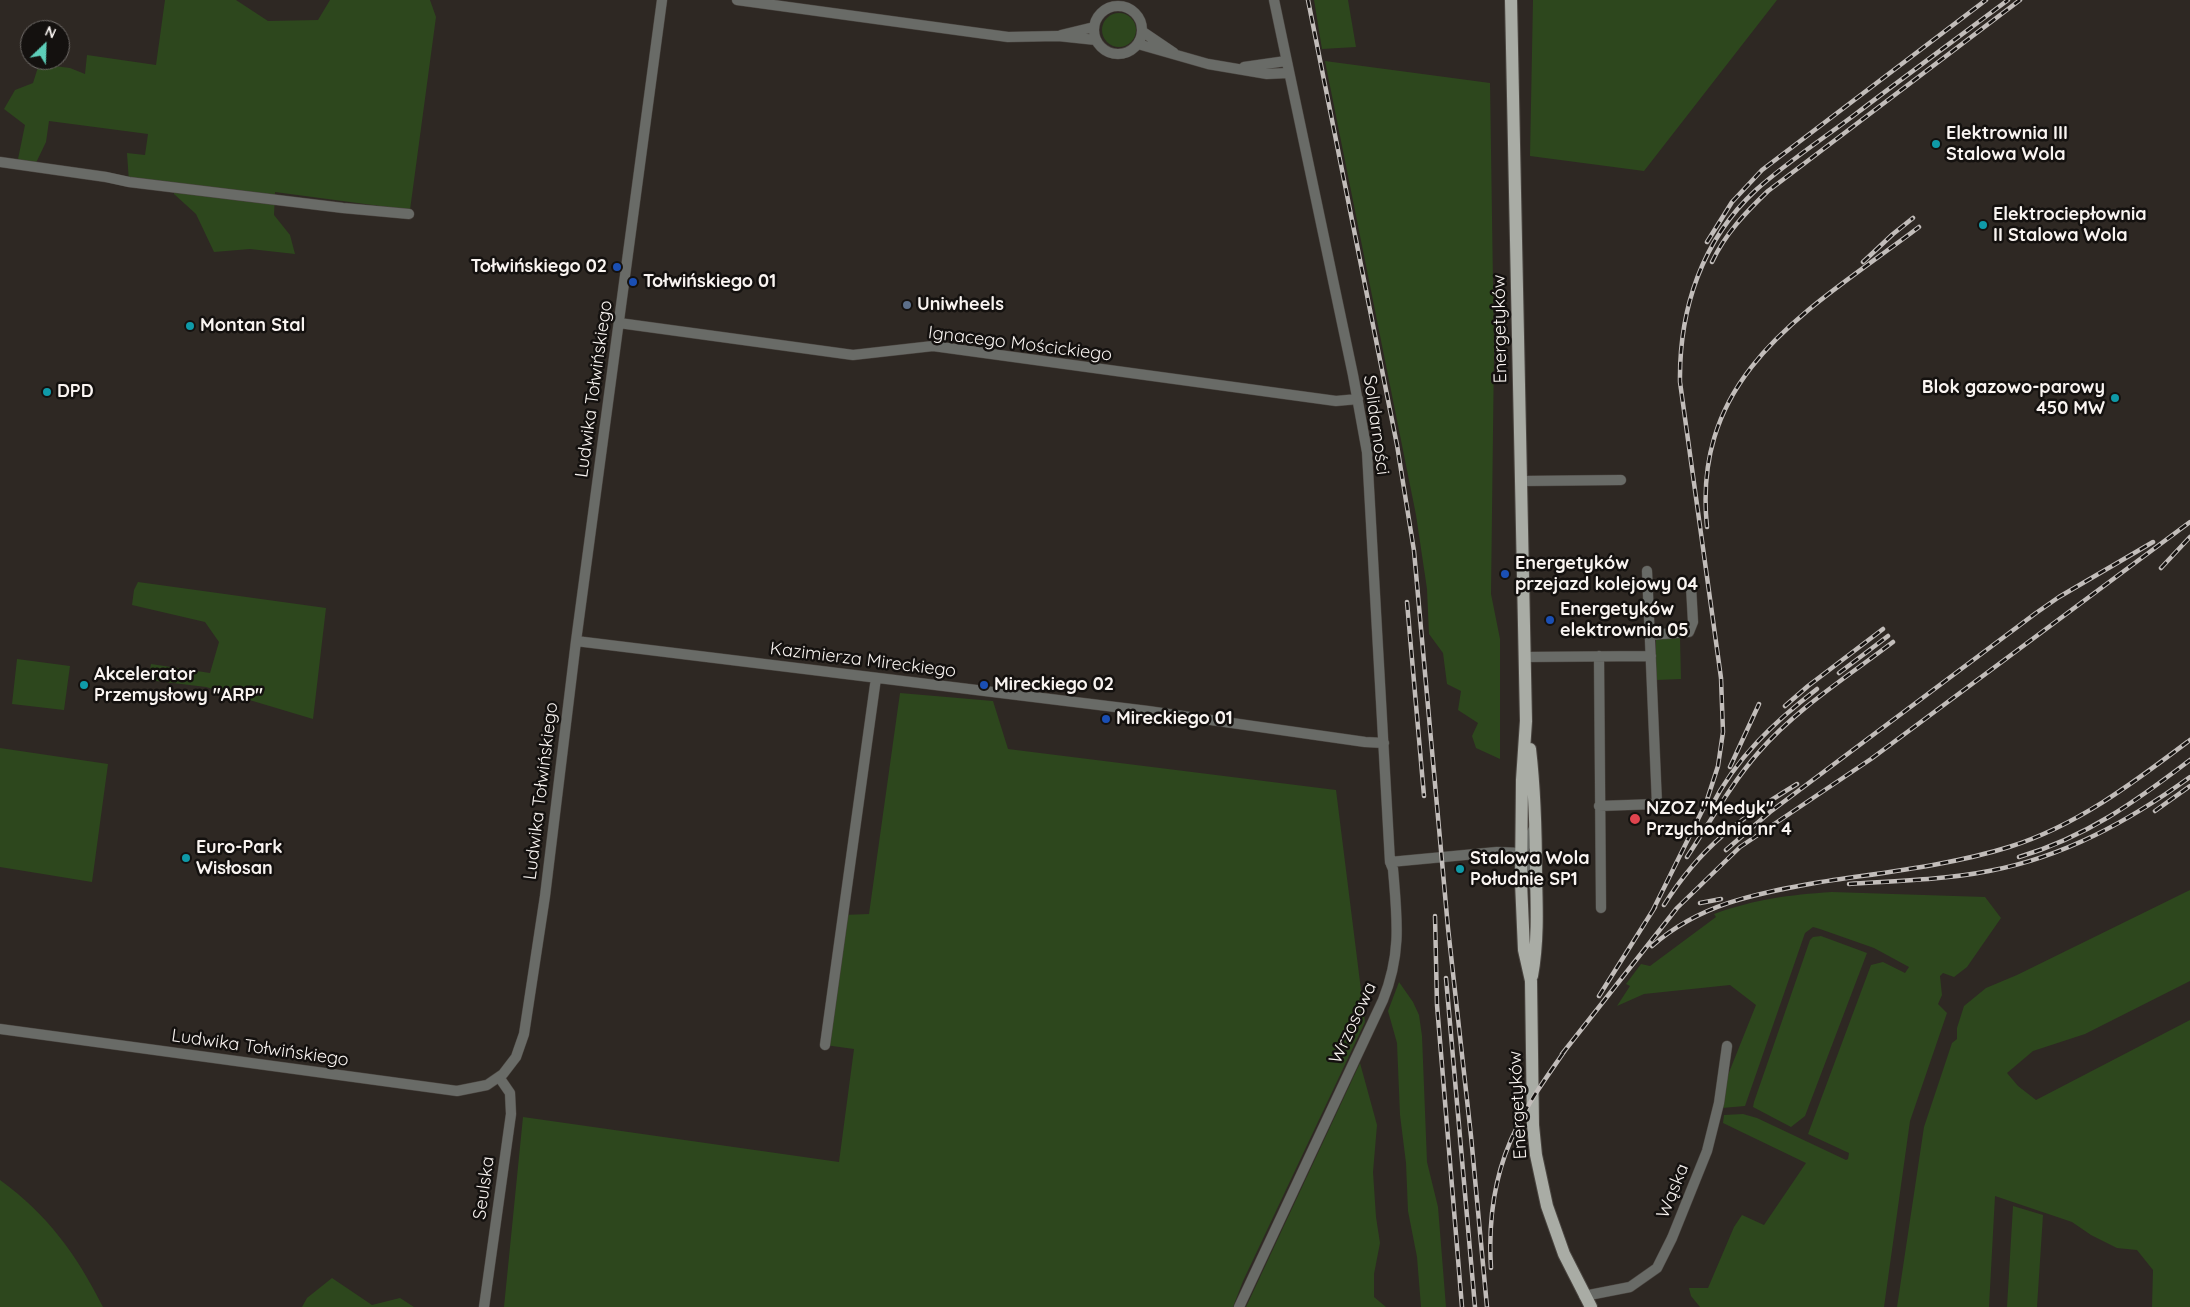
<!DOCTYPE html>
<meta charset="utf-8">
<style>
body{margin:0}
#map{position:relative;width:2190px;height:1307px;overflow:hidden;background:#2e2823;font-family:Quicksand,sans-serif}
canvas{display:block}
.north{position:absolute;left:20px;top:20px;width:50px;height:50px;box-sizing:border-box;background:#14110f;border:1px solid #706c69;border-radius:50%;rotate:24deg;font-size:14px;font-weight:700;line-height:20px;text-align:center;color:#f9f4f1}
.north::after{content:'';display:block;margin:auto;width:18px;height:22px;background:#5dceb9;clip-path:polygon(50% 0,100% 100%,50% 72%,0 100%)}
</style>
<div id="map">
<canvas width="2190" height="1307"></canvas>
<div class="north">N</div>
</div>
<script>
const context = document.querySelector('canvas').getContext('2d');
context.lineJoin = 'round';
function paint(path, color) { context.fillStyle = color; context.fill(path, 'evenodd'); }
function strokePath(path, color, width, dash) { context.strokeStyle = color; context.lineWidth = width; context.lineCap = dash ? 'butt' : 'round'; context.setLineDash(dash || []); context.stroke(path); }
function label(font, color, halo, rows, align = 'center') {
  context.font = font + ' Quicksand,sans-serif'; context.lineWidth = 5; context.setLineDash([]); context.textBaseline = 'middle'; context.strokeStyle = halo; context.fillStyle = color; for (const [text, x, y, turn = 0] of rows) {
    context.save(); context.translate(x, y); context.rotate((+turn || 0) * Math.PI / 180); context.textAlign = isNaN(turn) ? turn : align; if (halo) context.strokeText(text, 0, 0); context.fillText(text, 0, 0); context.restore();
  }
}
paint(new Path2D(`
 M 165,0 L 236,0 L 268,21 L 318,20 L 330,0 L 430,0 L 436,17 L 410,210 L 275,192 L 274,215 L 290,235 L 295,254 L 250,249 L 214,252 L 196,214 L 174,194 L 173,186 L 129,182 L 127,153 L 145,155 L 148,134 L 49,121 L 46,142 L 34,167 L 18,159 L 25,125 L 4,109 L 15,90 L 33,83 L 39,64 L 70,68 L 85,74 L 87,55 L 156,65 Z
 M 1314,0 L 1348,0 L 1356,47 L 1322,49 Z
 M 1533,0 L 1777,0 L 1644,171 L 1530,156 Z
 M1102 30a17 17 0 1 1 34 0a17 17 0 1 1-34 0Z
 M 1325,61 L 1490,83 L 1494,350 L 1491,594 L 1500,639 L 1500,759 L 1476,748 L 1472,736 L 1478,723 L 1458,710 L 1461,691 L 1447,684 L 1443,653 L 1429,634 L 1427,589 L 1416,515 Z
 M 138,582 L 326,608 L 313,719 L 206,687 L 148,680 L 151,664 L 210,673 L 219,642 L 205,622 L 132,605 L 134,590 Z
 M 1656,638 L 1680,638 L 1681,679 L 1656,680 Z
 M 17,659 L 70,666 L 64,710 L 12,704 Z
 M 900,693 L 993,701 L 1008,749 L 1336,790 L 1365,1022 L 1243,1281 L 1233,1307 L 504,1307 L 523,1117 L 839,1162 L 854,1049 L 825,1045 L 843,915 L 869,914 Z
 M 0,748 L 108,764 L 92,882 L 0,867 Z
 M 2190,890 L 2190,981 L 2085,1034 L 2033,1051 L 2007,1073 L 2018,1086 L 2036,1100 L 2190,1020 L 2190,1307 L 2152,1307 L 2153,1270 L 2137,1250 L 2117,1248 L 2091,1235 L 2072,1222 L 1995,1196 L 1989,1307 L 1897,1307 L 1924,1127 L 1952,1043 L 1957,1039 L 1957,1028 L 1964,1006 L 1986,988 L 2017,975 Z
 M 1832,892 L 1985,897 L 2001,918 L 1967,967 L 1954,977 L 1943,973 L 1940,976 L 1942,995 L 1938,1004 L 1947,1013 L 1910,1121 L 1884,1307 L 1700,1307 L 1691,1296 L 1689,1288 L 1708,1288 L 1734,1227 L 1742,1215 L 1764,1225 L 1806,1163 L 1723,1123 L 1724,1115 L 1743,1114 L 1757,1118 L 1846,1160 L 1848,1159 L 1849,1153 L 1808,1134 L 1871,965 L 1883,962 L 1905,973 L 1909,967 L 1874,948 L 1820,929 L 1813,927 L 1805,933 L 1745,1106 L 1722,1108 L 1724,1085 L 1756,1005 L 1730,985 L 1644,994 L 1617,1006 L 1630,986 L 1626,984 L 1641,964 L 1650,966 L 1716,917 L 1714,914 C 1756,899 1788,895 1832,892 Z
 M 1821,936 L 1867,953 L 1805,1116 L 1791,1127 L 1753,1107 L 1754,1102 L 1810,940 L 1813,937 Z
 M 1399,982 L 1413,1002 L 1419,1015 L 1422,1036 L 1427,1162 L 1438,1207 L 1446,1307 L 1421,1307 L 1417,1257 L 1408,1211 L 1406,1163 L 1400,1115 L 1397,1043 L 1388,1011 Z
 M 1360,1063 L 1377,1125 L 1373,1172 L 1376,1217 L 1380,1243 L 1374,1274 L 1374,1297 L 1386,1307 L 1246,1307 Z
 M 0,1180 C 49,1216 76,1254 103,1307 L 0,1307 Z
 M 2013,1206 L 2043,1215 L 2037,1307 L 2007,1307 Z
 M 332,1278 L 372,1305 L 400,1298 L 414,1307 L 302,1307 L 307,1298 Z`), '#2d471d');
const minor = new Path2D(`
 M 737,0 L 1008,37 L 1058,36 L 1096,40
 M1094 30a24 24 0 1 1 48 0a24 24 0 1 1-48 0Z
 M 1143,32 L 1174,53
 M 1061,35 L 1094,27
 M 1138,44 L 1208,64 L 1267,74 L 1288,73
 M 1244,67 L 1286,61
 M 0,162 L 106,177 L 129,182 L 343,208 L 409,214
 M 619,323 L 853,355 L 933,346 L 1336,401 L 1358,399
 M 1522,481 L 1621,480
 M 1649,635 L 1689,632 L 1693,622 L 1691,586
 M 576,641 L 1148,711 L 1365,742 L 1384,743
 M 1599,656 L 1601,908
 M 1524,657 L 1651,656
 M 1599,806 L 1657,804 L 1647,571
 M 1390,862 L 1497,852 L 1522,853
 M 1534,886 L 1522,853 L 1535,826
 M 0,1029 L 457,1091 L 487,1085 L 503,1074 L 516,1057 L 524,1034 L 545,896 L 576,641 L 662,0
 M 825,1045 L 876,678
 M 1584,1296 L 1630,1287 L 1657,1268 L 1672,1238 L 1707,1151 L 1719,1103 L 1727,1046
 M 484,1307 L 511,1114 L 510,1093 L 499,1077
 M 1239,1307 L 1383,1000 C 1402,953 1397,918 1393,869 L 1390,862 L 1367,452 L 1353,375 L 1274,0`);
const major = new Path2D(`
 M 1511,0 L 1526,721 L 1522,780 L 1521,882 L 1524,950 L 1531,981 L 1533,1125 L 1536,1155 L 1547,1206 L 1564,1254 L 1591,1307
 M 1530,749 C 1535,792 1536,834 1536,876 C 1537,910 1538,943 1532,976`);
strokePath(minor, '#4a4540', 11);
strokePath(major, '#4a4540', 14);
strokePath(minor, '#696b67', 10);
strokePath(major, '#a9aca5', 12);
const rail = new Path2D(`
 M 1308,0 L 1397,445 L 1414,551 L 1448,928 L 1471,1136 L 1487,1307
 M 1707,242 L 1732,202 L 1762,170 L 1986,0
 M 1712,262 C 1725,234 1746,212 1768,191 L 2020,0
 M 1863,262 L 1893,234 L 1913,218
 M 1707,527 C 1691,371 1811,309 1919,227
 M 2161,568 L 2190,537
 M 1407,602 L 1424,796
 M 1839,673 L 1888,636
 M 1785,706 L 1808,686 L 1883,629
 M 1730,767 L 1759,704
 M 1711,807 C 1736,758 1774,722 1817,689
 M 2155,811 L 2190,786
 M 1726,850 L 1770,812 L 2036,613 L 2059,597 L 2153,542
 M 1687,857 C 1710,822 1731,784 1758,753 C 1796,709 1847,677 1893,642
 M 2019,857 C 2086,837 2135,802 2190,760
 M 1849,884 C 1896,881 1943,880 1989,871 C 2064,857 2129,821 2190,777
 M 1700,903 L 1721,899
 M 1664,905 C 1702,845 1738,820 1797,784
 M 1652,912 L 1706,803 L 1718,766 L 1723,732 L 1721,678 L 1680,382 C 1679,309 1702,240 1756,190 C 1786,163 1821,140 1853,116 C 1904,77 1956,39 2008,0
 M 1435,916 L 1437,1005 L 1462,1307
 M 1652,946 C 1700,904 1754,894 1815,883 C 1878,873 1948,866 2009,847 C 2078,825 2133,783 2190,740
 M 1446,978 L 1475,1307
 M 1599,996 L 1655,907
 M 1562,1054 L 1677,908 L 1740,847 L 1871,759 L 2190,522
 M 1491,1268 C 1488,1220 1495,1170 1517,1127 C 1530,1099 1549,1074 1566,1049`);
strokePath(rail, '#c2bdba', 4.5);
strokePath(rail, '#14110f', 2.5, [8]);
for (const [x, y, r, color] of [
 [1936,144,5,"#0f9aa8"],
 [1983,225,5,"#0f9aa8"],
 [617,267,5,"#1a4fb4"],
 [633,282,5,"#1a4fb4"],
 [907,305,5,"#5c6f8a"],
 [190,326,5,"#0f9aa8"],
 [47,392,5,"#0f9aa8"],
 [2115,398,5,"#0f9aa8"],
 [1505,574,5,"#1a4fb4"],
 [1550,620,5,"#1a4fb4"],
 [84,685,5,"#0f9aa8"],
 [984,685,5,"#1a4fb4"],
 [1106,719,5,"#1a4fb4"],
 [1635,819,6,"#e0444e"],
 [186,858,5,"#0f9aa8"],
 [1460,869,5,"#0f9aa8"]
]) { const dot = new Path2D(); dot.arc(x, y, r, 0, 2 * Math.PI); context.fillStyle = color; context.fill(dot); strokePath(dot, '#14110f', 2); }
label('bold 18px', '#f9f4f1', '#14110f', [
 ["Elektrownia III",1946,134],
 ["Stalowa Wola",1946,155],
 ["Elektrociepłownia",1993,215],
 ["II Stalowa Wola",1993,236],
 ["Tołwińskiego 02",607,267,"right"],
 ["Tołwińskiego 01",643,282],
 ["Uniwheels",917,305],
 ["Montan Stal",200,326],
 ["Blok gazowo-parowy",2105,388,"right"],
 ["450 MW",2105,409,"right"],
 ["DPD",57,392],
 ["Energetyków",1515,564],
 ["przejazd kolejowy 04",1515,585],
 ["Energetyków",1560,610],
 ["elektrownia 05",1560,631],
 ["Akcelerator",94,675],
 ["Przemysłowy \"ARP\"",94,696],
 ["Mireckiego 02",994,685],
 ["Mireckiego 01",1116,719],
 ["NZOZ \"Medyk\"",1646,809],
 ["Przychodnia nr 4",1646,830],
 ["Euro-Park",196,848],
 ["Wisłosan",196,869],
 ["Stalowa Wola",1470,859],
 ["Południe SP1",1470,880]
], 'left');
label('18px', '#f9f4f1', '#14110f', [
 ["Energetyków",1500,329,-91],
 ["Ignacego Mościckiego",1020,344,7],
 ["Ludwika Tołwińskiego",594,389,-82],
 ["Solidarności",1376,425,82],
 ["Kazimierza Mireckiego",863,660,7],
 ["Ludwika Tołwińskiego",541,791,-83],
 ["Wrzosowa",1353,1023,-65],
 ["Ludwika Tołwińskiego",260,1048,8],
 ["Energetyków",1518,1105,-93],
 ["Seulska",484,1188,-82],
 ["Wąska",1673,1191,-68]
]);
</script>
